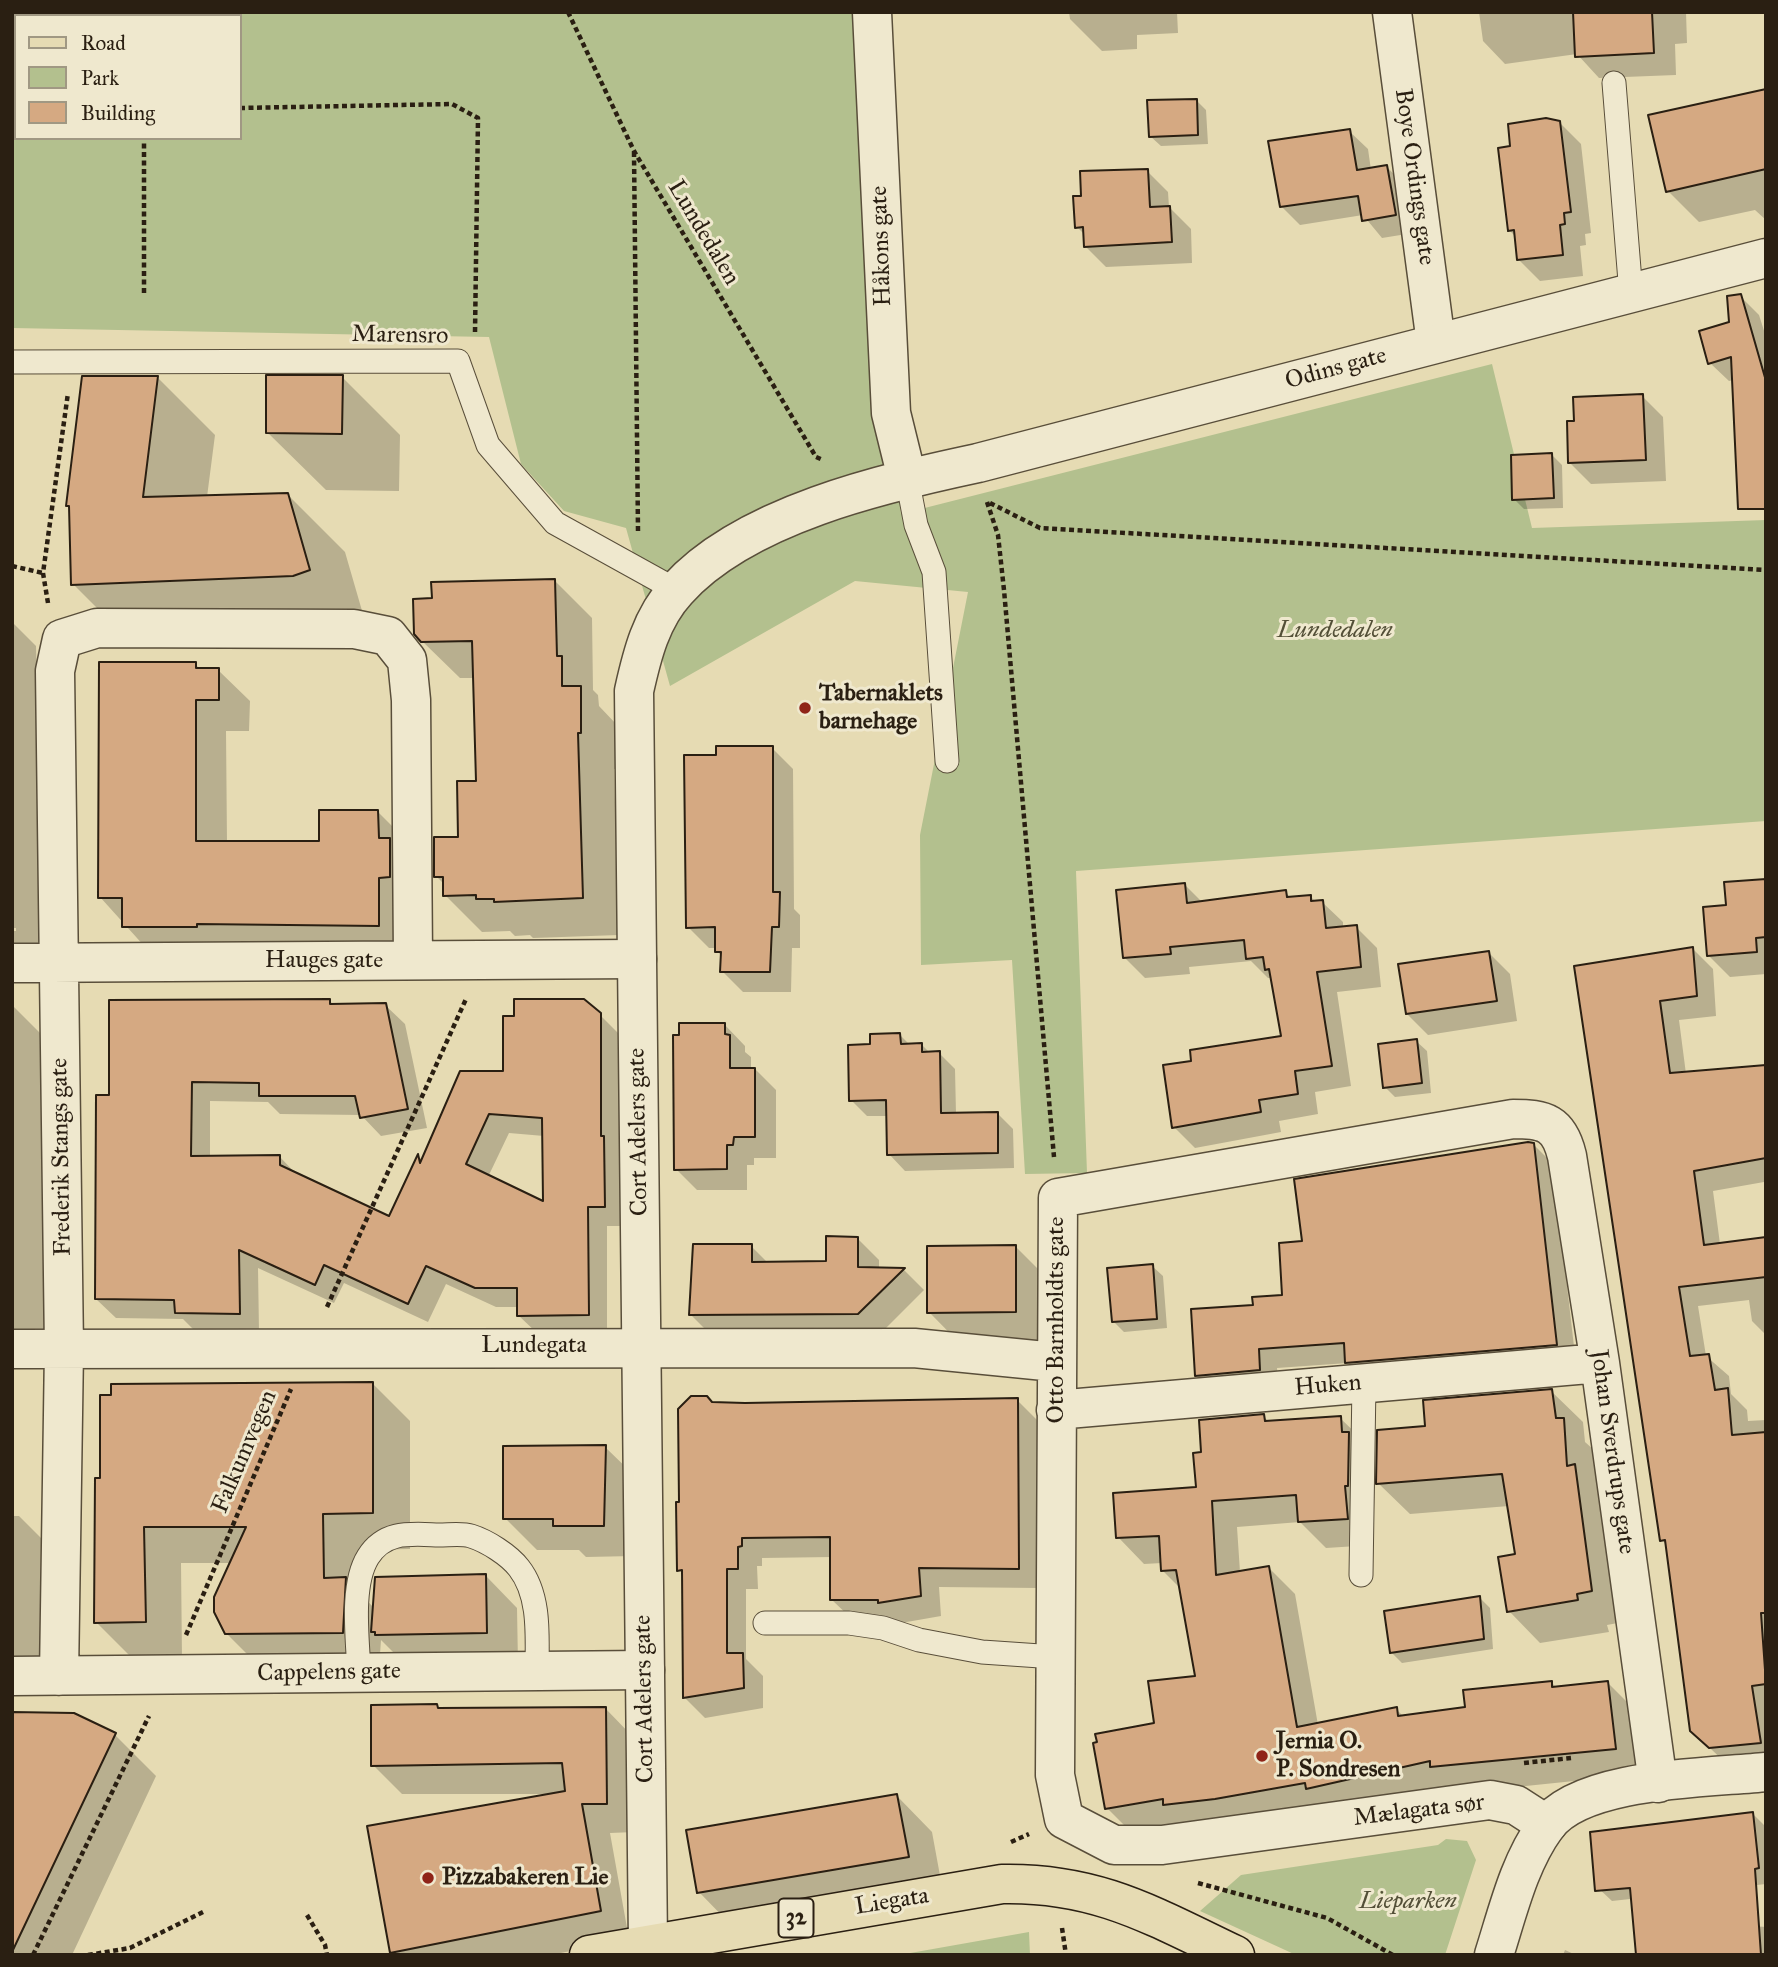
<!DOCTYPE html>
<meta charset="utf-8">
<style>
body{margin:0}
#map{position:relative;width:1778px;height:1967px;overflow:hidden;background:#e6dbb3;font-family:"IM FELL Great Primer",serif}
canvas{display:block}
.frame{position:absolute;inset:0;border:14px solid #2a1f12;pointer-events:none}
.legend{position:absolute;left:14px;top:14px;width:228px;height:126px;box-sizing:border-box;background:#efe8ce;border:2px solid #a09883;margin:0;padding:9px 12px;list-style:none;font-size:21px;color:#2a1f12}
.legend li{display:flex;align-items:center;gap:14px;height:35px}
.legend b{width:35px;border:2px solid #a09883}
</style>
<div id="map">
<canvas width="1778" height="1967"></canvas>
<div class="frame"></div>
<ul class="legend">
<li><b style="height:9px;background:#e6dbb3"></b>Road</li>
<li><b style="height:19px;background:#b3c08e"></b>Park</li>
<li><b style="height:19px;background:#d5a982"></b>Building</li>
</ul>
</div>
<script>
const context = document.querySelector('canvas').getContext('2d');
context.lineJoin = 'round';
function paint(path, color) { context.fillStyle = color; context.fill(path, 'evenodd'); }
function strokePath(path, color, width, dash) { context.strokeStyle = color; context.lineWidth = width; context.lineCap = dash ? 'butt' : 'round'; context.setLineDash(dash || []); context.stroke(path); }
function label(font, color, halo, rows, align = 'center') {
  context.font = font + ' "IM FELL Great Primer",serif'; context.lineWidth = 6; context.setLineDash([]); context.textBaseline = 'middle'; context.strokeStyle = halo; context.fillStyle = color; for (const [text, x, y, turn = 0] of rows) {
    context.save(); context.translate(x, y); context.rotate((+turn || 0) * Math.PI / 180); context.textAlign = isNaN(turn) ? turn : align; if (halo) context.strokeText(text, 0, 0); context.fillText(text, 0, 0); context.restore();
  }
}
paint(new Path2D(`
 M 12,12 L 857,12 L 901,514 L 1492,364 L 1532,528 L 1766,520 L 1766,821 L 1076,871 L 1087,1173 L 1025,1174 L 1012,960 L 921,965 L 920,835 L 968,592 L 855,581 L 670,686 L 626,528 L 564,511 L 521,464 L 489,337 L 12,328 ZM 16,16 L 240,16 L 240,138 L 16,138 Z
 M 1446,1839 L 1467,1841 L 1476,1860 L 1445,1955 L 1296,1955 L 1200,1911 L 1241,1875 L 1438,1845 Z
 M 1029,1932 L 1030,1955 L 899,1955 Z`), '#b3c08e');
paint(new Path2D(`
 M 1069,12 L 1177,12 L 1178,33 L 1137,35 L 1137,49 L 1102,51 L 1070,19 Z
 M 1479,12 L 1686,12 L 1687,43 L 1675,44 L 1676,75 L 1599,78 L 1577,54 L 1505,64 L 1483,41 Z
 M 1766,91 L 1766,220 L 1755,210 L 1699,222 L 1668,191 Z
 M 1196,100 L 1206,110 L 1208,144 L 1161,146 L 1150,136 Z
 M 1560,123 L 1581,144 L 1591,233 L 1585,234 L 1586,245 L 1580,246 L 1583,276 L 1540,281 L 1519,260 L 1516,237 L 1509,230 L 1512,148 Z
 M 1349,131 L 1368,149 L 1371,170 L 1387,167 L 1405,186 L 1413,233 L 1382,238 L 1363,215 L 1300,225 L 1281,206 Z
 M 1147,171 L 1168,192 L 1169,207 L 1191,229 L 1192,263 L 1106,267 L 1085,246 L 1085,235 L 1077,227 L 1083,198 Z
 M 1740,296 L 1759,315 L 1766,337 L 1766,476 L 1734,380 L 1729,381 L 1710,363 L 1731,324 Z
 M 157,377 L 215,435 L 207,497 L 287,494 L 345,552 L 367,628 L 131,642 L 73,584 L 71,508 L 68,505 Z
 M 342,377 L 400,435 L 399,491 L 326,490 L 268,433 Z
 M 1642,396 L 1663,417 L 1666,481 L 1591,484 L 1570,463 L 1576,423 Z
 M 1552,455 L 1562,465 L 1563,508 L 1524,509 L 1514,499 Z
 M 555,581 L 592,618 L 593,690 L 598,695 L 599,706 L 617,725 L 618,769 L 614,769 L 619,935 L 533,938 L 530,935 L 515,936 L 510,931 L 482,932 L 445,895 L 445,885 L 436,876 L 460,838 L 478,783 L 475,678 L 460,678 L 422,641 Z
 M 12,622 L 36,646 L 41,839 L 51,943 L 38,942 L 38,960 L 12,960 L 12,931 L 16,931 L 16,928 L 12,928 Z
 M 195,664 L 201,670 L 218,670 L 250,701 L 249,731 L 226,731 L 227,843 L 321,843 L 378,812 L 409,843 L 410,957 L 155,958 L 100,897 Z
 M 772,748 L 793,769 L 794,909 L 800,915 L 800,948 L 792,948 L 791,992 L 743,992 L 722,971 L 722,958 L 716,948 L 709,948 L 688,927 L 718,756 Z
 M 1766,880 L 1766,974 L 1730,977 L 1708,955 L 1727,906 Z
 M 1185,885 L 1203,903 L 1285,892 L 1292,899 L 1311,897 L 1316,902 L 1322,902 L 1343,922 L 1343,928 L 1356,927 L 1377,948 L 1381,987 L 1337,992 L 1351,1086 L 1315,1092 L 1318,1114 L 1279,1121 L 1281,1132 L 1195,1148 L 1174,1127 L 1193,1062 L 1283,1037 L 1272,978 L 1268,978 L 1251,961 L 1189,967 L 1190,974 L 1145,978 L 1125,958 Z
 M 1693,949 L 1713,969 L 1716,1016 L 1679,1020 L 1686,1074 L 1766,1085 L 1766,1197 L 1764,1182 L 1713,1191 L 1720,1244 L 1766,1239 L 1766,1335 L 1752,1321 L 1749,1300 L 1698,1306 L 1706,1356 L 1729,1376 L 1731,1394 L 1747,1410 L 1748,1421 L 1766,1420 L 1766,1764 L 1731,1768 L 1692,1731 L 1667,1545 L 1662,1540 L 1576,967 Z
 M 1489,953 L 1510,974 L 1517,1021 L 1428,1035 L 1407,1014 Z
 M 330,1001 L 335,1006 L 385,1005 L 405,1024 L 427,1128 L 381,1136 L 361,1115 L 280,1114 L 268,1102 L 210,1101 L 210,1157 L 280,1157 L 298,1176 L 390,1218 L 419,1157 L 423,1161 L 505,1073 L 600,1015 L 620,1035 L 624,1226 L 607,1226 L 607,1334 L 538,1334 L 518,1315 L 518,1307 L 496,1307 L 446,1284 L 428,1322 L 344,1283 L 334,1303 L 258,1268 L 259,1332 L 196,1332 L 183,1319 L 116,1318 L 96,1299 L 111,1096 ZM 509,1133 L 544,1136 L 545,1204 L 488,1177 Z
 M 12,1005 L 57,1050 L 57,1328 L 12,1346 Z
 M 724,1024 L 745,1046 L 745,1052 L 751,1057 L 751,1069 L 755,1069 L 776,1090 L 776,1158 L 754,1158 L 754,1165 L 747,1165 L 747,1190 L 697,1190 L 676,1169 Z
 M 900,1035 L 910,1045 L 922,1045 L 930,1053 L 939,1053 L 955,1069 L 956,1114 L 997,1113 L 1013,1129 L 1014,1168 L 905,1171 L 889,1154 L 888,1116 L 867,1116 L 851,1100 L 871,1046 Z
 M 1416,1041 L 1427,1051 L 1431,1093 L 1395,1097 L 1385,1087 Z
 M 1533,1144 L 1553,1164 L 1576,1364 L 1366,1382 L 1348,1363 L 1277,1368 L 1279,1389 L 1217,1395 L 1197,1375 L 1254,1306 L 1284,1296 L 1304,1243 Z
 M 858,1239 L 879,1260 L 879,1269 L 904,1270 L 924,1290 L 880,1334 L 712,1336 L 691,1315 L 751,1246 L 768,1263 L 827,1262 Z
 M 1015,1246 L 1073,1304 L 1074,1369 L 986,1370 L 929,1312 Z
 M 1152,1266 L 1163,1276 L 1167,1328 L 1124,1332 L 1114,1322 Z
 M 373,1384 L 410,1421 L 410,1549 L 359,1550 L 360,1593 L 373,1607 L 486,1576 L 517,1608 L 518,1664 L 404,1663 L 381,1640 L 379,1669 L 264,1671 L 226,1633 L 232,1563 L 181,1563 L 182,1659 L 133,1659 L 96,1622 L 97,1479 Z
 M 1551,1391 L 1583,1422 L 1585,1442 L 1595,1451 L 1597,1489 L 1606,1498 L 1623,1622 L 1607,1625 L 1609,1632 L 1540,1643 L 1509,1611 L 1517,1555 L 1509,1506 L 1410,1514 L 1378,1483 L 1426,1428 Z
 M 1017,1400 L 1038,1421 L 1038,1588 L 939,1587 L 941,1616 L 901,1623 L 898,1620 L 853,1620 L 832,1600 L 832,1557 L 762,1558 L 762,1566 L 757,1566 L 758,1589 L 746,1589 L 746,1659 L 763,1676 L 763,1708 L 705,1718 L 684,1697 L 684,1575 L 679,1570 L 681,1503 L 712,1403 Z
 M 1263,1416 L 1270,1423 L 1340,1418 L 1367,1444 L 1367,1452 L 1375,1460 L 1374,1512 L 1371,1512 L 1373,1545 L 1326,1548 L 1300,1522 L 1237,1527 L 1240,1572 L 1268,1567 L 1295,1594 L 1318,1725 L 1396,1709 L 1404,1717 L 1467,1709 L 1551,1682 L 1557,1688 L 1608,1683 L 1634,1709 L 1642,1774 L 1458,1793 L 1133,1834 L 1107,1808 L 1156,1725 L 1197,1677 L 1181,1589 L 1162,1570 L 1162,1563 L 1144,1564 L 1118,1537 L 1197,1489 L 1203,1454 Z
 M 605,1447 L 637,1478 L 634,1556 L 586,1557 L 579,1550 L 537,1550 L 505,1518 Z
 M 12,1516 L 19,1516 L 60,1557 L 61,1652 L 12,1672 Z
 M 1480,1598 L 1490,1608 L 1493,1649 L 1402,1663 L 1392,1653 Z
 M 436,1706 L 441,1710 L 605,1708 L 634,1738 L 635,1832 L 610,1833 L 629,1939 L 551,1955 L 395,1955 L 392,1952 L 557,1794 L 402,1794 L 373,1765 Z
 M 12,1714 L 73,1714 L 115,1735 L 156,1776 L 72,1955 L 12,1955 Z
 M 897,1796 L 932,1832 L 943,1892 L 734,1928 L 699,1892 Z
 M 1753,1814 L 1766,1827 L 1766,1884 L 1612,1901 L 1596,1886 Z
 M 1635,1917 L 1766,1927 L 1766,1955 L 1638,1955 Z
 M 1565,1950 L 1576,1955 L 1563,1955 Z`), '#0003');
const building = new Path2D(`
 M 1573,12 L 1652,12 L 1654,53 L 1575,57 Z
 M 1766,89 L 1766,169 L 1666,192 L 1648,115 Z
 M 1197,99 L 1198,135 L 1149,137 L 1147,100 Z
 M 1546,118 L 1560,121 L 1571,212 L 1564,213 L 1565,224 L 1560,225 L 1563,255 L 1517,260 L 1514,230 L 1508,231 L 1498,148 L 1510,146 L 1508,124 Z
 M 1350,129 L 1357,170 L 1387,165 L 1396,215 L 1362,221 L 1358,196 L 1280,207 L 1268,141 Z
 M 1148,169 L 1150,207 L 1170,206 L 1172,242 L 1084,247 L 1083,227 L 1075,228 L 1073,196 L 1081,196 L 1080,171 Z
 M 1741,294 L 1766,381 L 1766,509 L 1738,509 L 1731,357 L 1708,364 L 1699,331 L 1729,322 L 1727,296 Z
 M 266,375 L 343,375 L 342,434 L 266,433 Z
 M 82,376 L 158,376 L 143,497 L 288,493 L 310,570 L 293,576 L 71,585 L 69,506 L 66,506 Z
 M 1643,394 L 1646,460 L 1568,463 L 1567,421 L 1574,421 L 1573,397 Z
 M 1552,453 L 1554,498 L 1512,500 L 1511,455 Z
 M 555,579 L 557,656 L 562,656 L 562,686 L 581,686 L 581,733 L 578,733 L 583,898 L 494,902 L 494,899 L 476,899 L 476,895 L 443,896 L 443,877 L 434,877 L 434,837 L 458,837 L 457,781 L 476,781 L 472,641 L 421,642 L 414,634 L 413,599 L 432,598 L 431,582 Z
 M 99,662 L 196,662 L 196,668 L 219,668 L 219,700 L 196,700 L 196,841 L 319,841 L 319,810 L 378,810 L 379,838 L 390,838 L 390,877 L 379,878 L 379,926 L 197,924 L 197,927 L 122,927 L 122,898 L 98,898 Z
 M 716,746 L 773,746 L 773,892 L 780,892 L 779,927 L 772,927 L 770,972 L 720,972 L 721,952 L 715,952 L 715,927 L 686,928 L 684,755 L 716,755 Z
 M 1766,879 L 1766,937 L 1756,938 L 1757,952 L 1707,956 L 1703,907 L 1726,905 L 1724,882 Z
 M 1185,883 L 1187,903 L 1286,890 L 1287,897 L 1311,895 L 1311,901 L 1323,900 L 1326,928 L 1357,925 L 1361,967 L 1317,972 L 1332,1066 L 1295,1071 L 1298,1094 L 1259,1100 L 1261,1112 L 1172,1128 L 1163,1065 L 1191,1061 L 1190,1050 L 1281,1036 L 1269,969 L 1265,970 L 1263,957 L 1246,959 L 1244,940 L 1170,947 L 1171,954 L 1123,958 L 1116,890 Z
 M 1693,947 L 1697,996 L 1660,1001 L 1670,1073 L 1766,1065 L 1766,1158 L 1694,1171 L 1704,1245 L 1766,1237 L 1766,1277 L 1679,1287 L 1690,1356 L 1709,1354 L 1715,1390 L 1728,1388 L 1732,1435 L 1766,1432 L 1766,1613 L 1761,1613 L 1766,1684 L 1752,1686 L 1761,1743 L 1709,1748 L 1690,1731 L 1665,1540 L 1660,1541 L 1574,966 Z
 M 1489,951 L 1497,1001 L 1406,1014 L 1398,964 Z
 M 330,999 L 330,1004 L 386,1003 L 408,1109 L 360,1118 L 355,1096 L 259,1096 L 259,1083 L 192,1082 L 191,1156 L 280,1155 L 280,1165 L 389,1216 L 418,1154 L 420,1163 L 460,1071 L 503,1071 L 503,1016 L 514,1016 L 514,999 L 584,999 L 601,1013 L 601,1136 L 604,1136 L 605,1207 L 588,1207 L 589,1315 L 517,1316 L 517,1288 L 475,1288 L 426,1266 L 408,1304 L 324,1265 L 315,1285 L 239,1250 L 240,1314 L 175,1313 L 174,1300 L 95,1299 L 96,1095 L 109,1095 L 109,1000 ZM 489,1114 L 542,1118 L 543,1201 L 466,1164 Z
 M 679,1023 L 725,1023 L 725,1034 L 730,1035 L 730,1068 L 755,1068 L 755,1137 L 734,1137 L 733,1145 L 727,1145 L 727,1169 L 674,1170 L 673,1035 L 679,1035 Z
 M 900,1033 L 901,1044 L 922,1043 L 922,1052 L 940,1051 L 941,1113 L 998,1112 L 998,1153 L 887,1155 L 886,1100 L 849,1101 L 848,1045 L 870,1044 L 870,1034 Z
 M 1417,1039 L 1422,1083 L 1383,1088 L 1378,1044 Z
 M 1528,1142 L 1534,1143 L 1557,1345 L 1345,1363 L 1344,1343 L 1259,1349 L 1260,1370 L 1195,1376 L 1191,1309 L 1253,1305 L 1252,1297 L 1282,1295 L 1279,1243 L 1302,1241 L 1294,1179 Z
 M 826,1236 L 858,1237 L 858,1267 L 905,1268 L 858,1314 L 689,1315 L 693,1244 L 752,1244 L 752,1262 L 826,1261 Z
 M 1016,1245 L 1016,1312 L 927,1313 L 927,1246 Z
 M 1153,1264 L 1157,1319 L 1112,1322 L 1107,1268 Z
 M 373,1382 L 373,1513 L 323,1514 L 324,1578 L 346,1577 L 343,1633 L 225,1634 L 214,1612 L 214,1597 L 246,1527 L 144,1527 L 146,1622 L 94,1623 L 95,1478 L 100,1478 L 100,1395 L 111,1395 L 111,1384 Z
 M 1552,1389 L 1556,1418 L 1564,1418 L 1567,1466 L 1575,1464 L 1592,1591 L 1577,1594 L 1578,1600 L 1507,1612 L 1498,1557 L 1515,1554 L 1502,1474 L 1376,1484 L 1377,1430 L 1425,1426 L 1423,1400 Z
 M 691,1396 L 707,1396 L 712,1402 L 745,1403 L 1018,1398 L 1019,1569 L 919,1568 L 921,1596 L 878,1603 L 878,1600 L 830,1600 L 830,1537 L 742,1538 L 742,1546 L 738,1547 L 738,1569 L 727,1569 L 727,1653 L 743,1653 L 744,1688 L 683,1698 L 682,1570 L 677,1571 L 676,1502 L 679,1502 L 678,1409 Z
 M 1264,1414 L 1265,1421 L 1341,1416 L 1342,1432 L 1349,1432 L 1348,1486 L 1345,1486 L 1348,1519 L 1298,1522 L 1296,1495 L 1212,1501 L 1216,1575 L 1269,1566 L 1297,1727 L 1397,1707 L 1398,1716 L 1465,1707 L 1463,1690 L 1552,1681 L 1552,1687 L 1608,1681 L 1616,1749 L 1430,1767 L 1430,1761 L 1306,1789 L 1305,1783 L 1215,1799 L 1163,1805 L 1163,1799 L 1105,1809 L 1093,1743 L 1097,1742 L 1095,1734 L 1154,1723 L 1148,1681 L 1195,1676 L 1176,1570 L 1161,1571 L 1159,1536 L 1116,1538 L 1113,1493 L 1196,1487 L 1193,1453 L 1201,1452 L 1199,1420 Z
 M 606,1445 L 604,1526 L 553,1526 L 553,1519 L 503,1519 L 503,1446 Z
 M 486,1574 L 487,1633 L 375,1635 L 375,1632 L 371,1632 L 375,1577 Z
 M 1480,1596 L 1484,1639 L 1390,1653 L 1384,1611 Z
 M 437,1704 L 438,1708 L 606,1707 L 607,1804 L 582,1804 L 601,1911 L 390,1953 L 367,1826 L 565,1791 L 562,1763 L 371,1766 L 371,1705 Z
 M 12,1712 L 74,1713 L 116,1733 L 12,1952 Z
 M 897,1794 L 909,1857 L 697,1893 L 686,1830 Z
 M 1753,1812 L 1759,1868 L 1755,1869 L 1761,1955 L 1636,1955 L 1630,1888 L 1595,1891 L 1590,1832 Z`);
paint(building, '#d5a982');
strokePath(building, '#2a1f12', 2);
const service = new Path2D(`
 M 1614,83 L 1631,294
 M 12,362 L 458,361 L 488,445 L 555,523 L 676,590
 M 907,478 L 916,525 L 934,572 L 947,761
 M 1361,1575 L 1364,1383
 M 765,1623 L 849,1623 L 883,1628 L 919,1640 L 982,1652 L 1055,1657
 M 359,1673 C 358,1641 350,1586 368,1557 C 385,1530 411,1534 439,1535 C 449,1535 462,1533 471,1536 C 487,1541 509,1555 519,1568 C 541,1596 537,1638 537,1671`);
const minor = new Path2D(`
 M 1392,12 L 1436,343
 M 12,963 L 637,959
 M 12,1349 L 914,1348 L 1055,1362
 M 1056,1410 L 1600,1363
 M 12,1676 L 645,1670
 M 59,1676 L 64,1349 L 55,671 L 62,639 L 97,628 L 354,629 L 388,636 L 407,660 L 411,700 L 413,960
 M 1547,1825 L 1516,1805 L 1490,1800 L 1162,1845 L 1114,1845 L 1064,1819 L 1055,1775 L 1058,1198 L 1513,1119 C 1545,1119 1559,1123 1567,1156 L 1600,1363 L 1658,1783`);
const tertiary = new Path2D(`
 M 872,12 L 891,413 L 907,478
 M 648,1943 L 634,691 C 642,655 651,618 677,590 C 744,515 884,483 978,463 L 1766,258
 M 1494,1955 C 1508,1911 1519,1863 1546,1826 C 1581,1777 1710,1778 1766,1772`);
const primary = new Path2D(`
 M 589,1955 L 1002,1884 C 1097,1882 1153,1916 1235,1955`);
strokePath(service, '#594e3a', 25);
strokePath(minor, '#594e3a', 41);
strokePath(tertiary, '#594e3a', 41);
strokePath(primary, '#2a1f12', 41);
strokePath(new Path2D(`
 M 568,12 L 634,151 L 816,457 L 823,460
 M 144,16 L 144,12
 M 12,107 L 16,107
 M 240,108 L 452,104 L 478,118 L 475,333
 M 634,152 L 638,531
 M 144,293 L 144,138
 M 987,502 L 998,535 L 1004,590 L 1054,1157
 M 990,503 L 1040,528 L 1766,570
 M 12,566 L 43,573
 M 48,603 L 43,573 L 68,393
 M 327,1307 L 466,999
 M 186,1635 L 291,1389
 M 1524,1763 L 1571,1758
 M 1011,1842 L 1029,1834
 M 1198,1883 L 1327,1918 L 1393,1955
 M 307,1915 L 325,1945 L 327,1955
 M 1062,1928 L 1066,1955
 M 33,1955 L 149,1716
 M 88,1955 L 130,1948 L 203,1912`), '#2a1f12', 4.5, [5, 3.5]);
strokePath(service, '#efe8ce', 23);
strokePath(minor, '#efe8ce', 38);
strokePath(tertiary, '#efe8ce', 38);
strokePath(primary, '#e6dbb3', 38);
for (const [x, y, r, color] of [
 [805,708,7,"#8f2418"],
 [1262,1756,7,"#8f2418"],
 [428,1878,7,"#8f2418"]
]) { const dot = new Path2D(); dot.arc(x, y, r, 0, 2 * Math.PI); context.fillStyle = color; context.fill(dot); strokePath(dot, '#efe8ce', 2.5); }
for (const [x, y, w] of [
 [796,1918,35]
]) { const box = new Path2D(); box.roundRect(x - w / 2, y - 19.5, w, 39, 5); context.fillStyle = '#efe8ce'; context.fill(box); strokePath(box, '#2a1f12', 2); }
label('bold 23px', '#2a1f12', null, [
 ["32",796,1918]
]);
label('24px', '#2a1f12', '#efe8ce', [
 ["Boye Ordings gate",1414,177,82],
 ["Lundedalen",703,233,59],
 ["Håkons gate",882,246,-92],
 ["Marensro",400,336,1],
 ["Odins gate",1336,369,-15],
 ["Hauges gate",324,961],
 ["Cort Adelers gate",639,1132,-91],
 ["Frederik Stangs gate",62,1157,-91],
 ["Otto Barnholdts gate",1057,1320,-90],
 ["Lundegata",534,1346],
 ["Huken",1328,1386,-5],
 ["Falkumvegen",245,1452,-67],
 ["Johan Sverdrups gate",1612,1452,82],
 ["Cappelens gate",329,1673,-1],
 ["Cort Adelers gate",645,1699,-91],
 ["Mælagata sør",1419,1811,-7],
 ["Liegata",892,1902,-9]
]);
label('italic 24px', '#534f37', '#efe8ce', [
 ["Lundedalen",1335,631],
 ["Lieparken",1408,1902]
]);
label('bold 24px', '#2a1f12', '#efe8ce', [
 ["Tabernaklets",819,694],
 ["barnehage",819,722],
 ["Jernia O.",1276,1742],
 ["P. Sondresen",1276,1770],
 ["Pizzabakeren Lie",442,1878]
], 'left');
</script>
